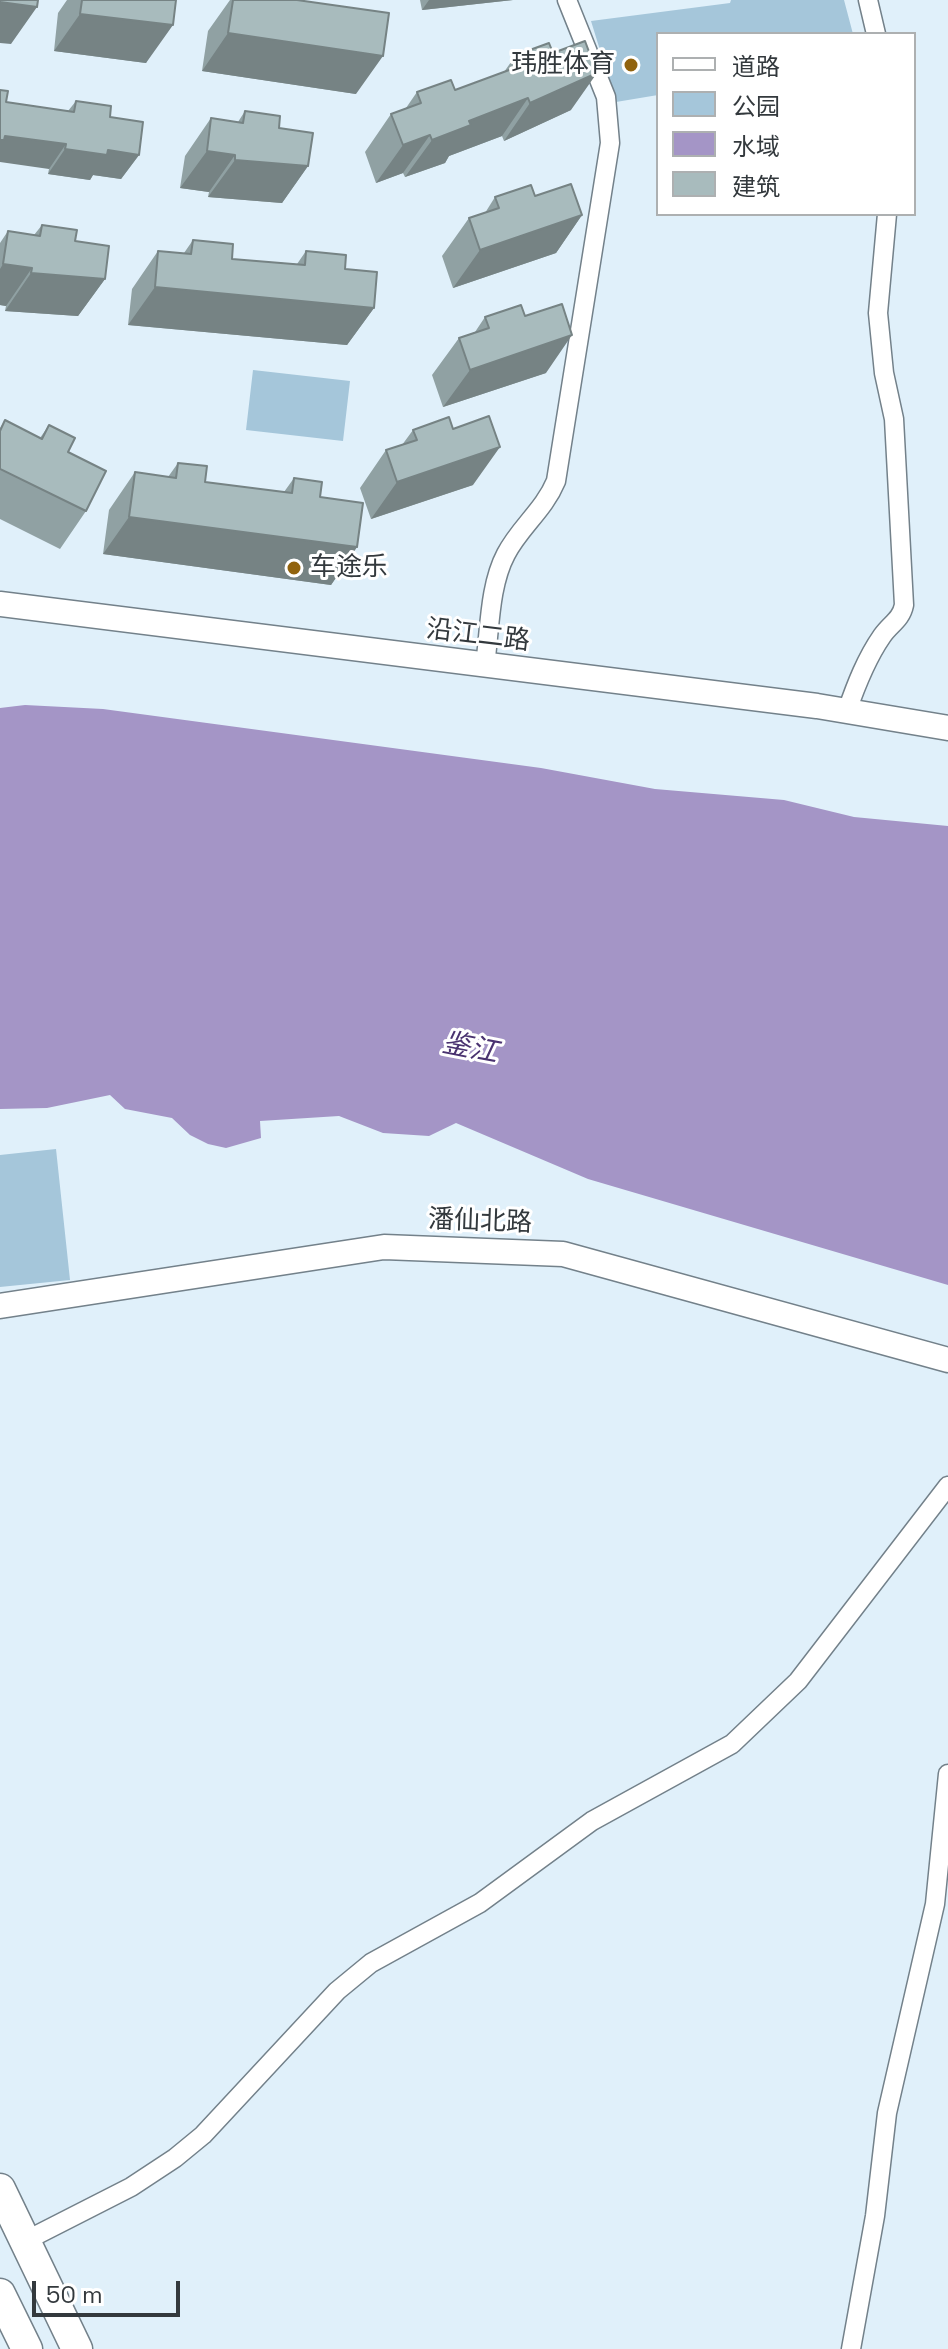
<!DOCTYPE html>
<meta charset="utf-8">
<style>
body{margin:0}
#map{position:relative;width:948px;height:2349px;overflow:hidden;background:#e0f0fa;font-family:"Space Grotesk","Noto Sans SC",sans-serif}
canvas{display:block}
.legend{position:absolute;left:656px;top:32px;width:260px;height:184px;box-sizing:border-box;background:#fff;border:2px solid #adb0b1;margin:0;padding:10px 14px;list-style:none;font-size:24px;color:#33393d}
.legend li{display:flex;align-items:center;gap:16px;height:40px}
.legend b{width:40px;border:2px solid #adb0b1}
.scale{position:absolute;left:32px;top:2281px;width:148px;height:36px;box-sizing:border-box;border:4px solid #33393d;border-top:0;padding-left:10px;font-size:24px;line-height:28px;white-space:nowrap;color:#33393d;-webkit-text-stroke:6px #fff;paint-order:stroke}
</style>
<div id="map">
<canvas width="948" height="2349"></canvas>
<ul class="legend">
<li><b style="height:10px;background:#fff"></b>道路</li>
<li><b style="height:22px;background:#a5c6da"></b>公园</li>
<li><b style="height:22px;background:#a495c6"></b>水域</li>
<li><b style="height:22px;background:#a8bbbd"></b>建筑</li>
</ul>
<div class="scale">50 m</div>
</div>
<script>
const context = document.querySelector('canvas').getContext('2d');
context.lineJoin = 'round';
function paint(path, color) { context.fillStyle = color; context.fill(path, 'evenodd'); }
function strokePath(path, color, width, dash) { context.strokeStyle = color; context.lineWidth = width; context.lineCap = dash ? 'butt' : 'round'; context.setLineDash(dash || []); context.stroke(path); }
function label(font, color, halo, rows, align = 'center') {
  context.font = font + ' "Space Grotesk","Noto Sans SC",sans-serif'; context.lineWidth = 6; context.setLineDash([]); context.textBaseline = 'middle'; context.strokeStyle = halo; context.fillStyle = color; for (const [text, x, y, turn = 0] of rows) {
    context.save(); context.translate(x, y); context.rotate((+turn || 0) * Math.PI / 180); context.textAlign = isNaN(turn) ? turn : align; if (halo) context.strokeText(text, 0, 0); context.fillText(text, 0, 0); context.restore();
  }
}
paint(new Path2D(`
 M 731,0 L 844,0 L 853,34 L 658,34 L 658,95 L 616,102 L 591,21 L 730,3 Z
 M 253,370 L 350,381 L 343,441 L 246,430 Z
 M 56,1149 L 70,1280 L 0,1287 L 0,1155 Z`), '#a5c6da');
paint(new Path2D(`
 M 25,705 L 103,709 L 541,768 L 655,789 L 784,800 L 854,817 L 948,826 L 948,1285 L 588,1179 L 456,1123 L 429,1136 L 383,1133 L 339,1116 L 260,1121 L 261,1138 L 226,1148 L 208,1144 L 190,1135 L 172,1118 L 125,1109 L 110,1095 L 47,1108 L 0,1109 L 0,708 Z`), '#a495c6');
const minor = new Path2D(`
 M 868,0 L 876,34
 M 485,665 C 490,630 489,586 506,554 C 520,527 544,510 556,481 L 610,143 L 606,97 L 567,0
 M 847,711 C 856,685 866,659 882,636 C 890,624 901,620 904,605 L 894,419 L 884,373 L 878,313 L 887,214
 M 25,2241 L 131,2187 L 175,2158 L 203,2135 L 337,1991 L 371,1963 L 480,1903 L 592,1821 L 732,1744 L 798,1681 L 948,1486
 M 851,2349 L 875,2216 L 887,2113 L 935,1904 L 948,1774`);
const tertiary = new Path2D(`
 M 0,604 L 817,706 L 948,728
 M 0,1306 L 384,1247 L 563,1254 L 948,1360`);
const primary = new Path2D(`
 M 0,2189 L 77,2349
 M 0,2294 L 27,2349`);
strokePath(minor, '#73818a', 21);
strokePath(tertiary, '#73818a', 27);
strokePath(primary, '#73818a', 33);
strokePath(minor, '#fff', 18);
strokePath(tertiary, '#fff', 24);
strokePath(primary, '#fff', 30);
paint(new Path2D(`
 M 67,0 L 176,0 L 146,63 L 54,51 L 58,13 Z
 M 230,0 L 297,0 L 356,94 L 202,71 L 208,31 Z
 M 420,0 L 513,0 L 422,10 Z
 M 516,55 L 571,110 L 504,141 L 502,136 L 449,156 L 445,163 L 405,177 L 403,173 L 376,183 L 365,152 L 391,114 L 406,108 L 417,92 L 455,90 L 504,72 Z
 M 76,101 L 110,117 L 139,155 L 121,179 L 93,175 L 90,180 L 48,174 L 49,169 L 6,102 L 68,111 Z
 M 245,111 L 279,128 L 308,166 L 282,203 L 208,197 L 209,192 L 180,188 L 185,156 L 211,118 L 238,122 Z
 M 535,196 L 582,215 L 556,253 L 453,288 L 442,256 L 469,218 L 485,213 L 495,197 Z
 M 42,225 L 75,241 L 105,279 L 78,316 L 5,311 L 6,306 L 0,305 L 0,243 L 8,231 L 34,235 Z
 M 193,240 L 232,259 L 297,264 L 306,251 L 345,269 L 374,308 L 347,345 L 128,325 L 132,289 L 158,251 L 184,253 Z
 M 485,317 L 546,373 L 443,407 L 432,375 L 459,338 L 475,332 Z
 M 5,420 L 40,438 L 49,425 L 68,452 L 86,511 L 60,549 L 0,519 L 0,428 Z
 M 413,430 L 473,485 L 371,519 L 360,488 L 386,450 L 402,445 Z
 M 178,463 L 205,482 L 284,492 L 294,478 L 320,497 L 357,547 L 331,585 L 103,554 L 109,510 L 135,472 L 168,477 Z`), '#90a1a3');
paint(new Path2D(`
 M 429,0 L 513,0 L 422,10 Z
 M 0,2 L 37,7 L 11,44 L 0,43 Z
 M 80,14 L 173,25 L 146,63 L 54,51 Z
 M 228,33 L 383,56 L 356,94 L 202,71 Z
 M 597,73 L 571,110 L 504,141 L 530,103 Z
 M 528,98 L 502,136 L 449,156 L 445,163 L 405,177 L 432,140 L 469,121 Z
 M 430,135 L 403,173 L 376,183 L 403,145 Z
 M 5,136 L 66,144 L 49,169 L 0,162 L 0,140 Z
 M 65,149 L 108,150 L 139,155 L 121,179 L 93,175 L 90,180 L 48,174 Z
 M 207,151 L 235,155 L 209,192 L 180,188 Z
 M 235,160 L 308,166 L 282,203 L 208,197 Z
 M 582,215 L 556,253 L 453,288 L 480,250 Z
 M 3,264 L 32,268 L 6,306 L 0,305 L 0,269 Z
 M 31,273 L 105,279 L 78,316 L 5,311 Z
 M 155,287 L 374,308 L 347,345 L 128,325 Z
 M 572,335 L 546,373 L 443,407 L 470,370 Z
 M 500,447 L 473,485 L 371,519 L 397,482 Z
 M 129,517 L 357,547 L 331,585 L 103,554 Z`), '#768384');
const building = new Path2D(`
 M 0,0 L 38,0 L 37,7 L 0,2 Z
 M 82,0 L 176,0 L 173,25 L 80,14 Z
 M 233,0 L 297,0 L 389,13 L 383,56 L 228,33 Z
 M 585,41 L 597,73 L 530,103 L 528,98 L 469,121 L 471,125 L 432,140 L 430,135 L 403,145 L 391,114 L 421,103 L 417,92 L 451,80 L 455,90 L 520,66 L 516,55 L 549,43 L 553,53 Z
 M 0,90 L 8,91 L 6,102 L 74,112 L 76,101 L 111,106 L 110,117 L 143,122 L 139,155 L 108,150 L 107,155 L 65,149 L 66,144 L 5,136 L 4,140 L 0,140 Z
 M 245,111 L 280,116 L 279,128 L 313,133 L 308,166 L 235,160 L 235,155 L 207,151 L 211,118 L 243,123 Z
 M 571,184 L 582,215 L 480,250 L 469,218 L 499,208 L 495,197 L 531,185 L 535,196 Z
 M 42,225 L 77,230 L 75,241 L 109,246 L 105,279 L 31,273 L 32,268 L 3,264 L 8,231 L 40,236 Z
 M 193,240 L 233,244 L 232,259 L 305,265 L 306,251 L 346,255 L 345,269 L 377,272 L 374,308 L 155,287 L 158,251 L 191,254 Z
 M 562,304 L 572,335 L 470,370 L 459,338 L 489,328 L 485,317 L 521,305 L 525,316 Z
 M 489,416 L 500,447 L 397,482 L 386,450 L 417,440 L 413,430 L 449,417 L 453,429 Z
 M 5,420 L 42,439 L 49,425 L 75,438 L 68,452 L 106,471 L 86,511 L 0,469 L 0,431 Z
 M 178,463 L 207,466 L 205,482 L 292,493 L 294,478 L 322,482 L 320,497 L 363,503 L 357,547 L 129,517 L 135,472 L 176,478 Z`);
paint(building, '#a8bbbd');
strokePath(building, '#768384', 2);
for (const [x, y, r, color] of [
 [631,65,8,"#91630e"],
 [294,568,8,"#91630e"]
]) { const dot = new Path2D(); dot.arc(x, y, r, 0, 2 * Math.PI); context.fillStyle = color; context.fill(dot); strokePath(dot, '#fff', 3); }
label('26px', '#33393d', '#fff', [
 ["玮胜体育",615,65],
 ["车途乐",310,568,"left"]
], 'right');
label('26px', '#33393d', '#fff', [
 ["沿江二路",478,636,7],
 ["潘仙北路",480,1222,2]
]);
label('italic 28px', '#4a3370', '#fff', [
 ["鉴江",470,1049,11]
]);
</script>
